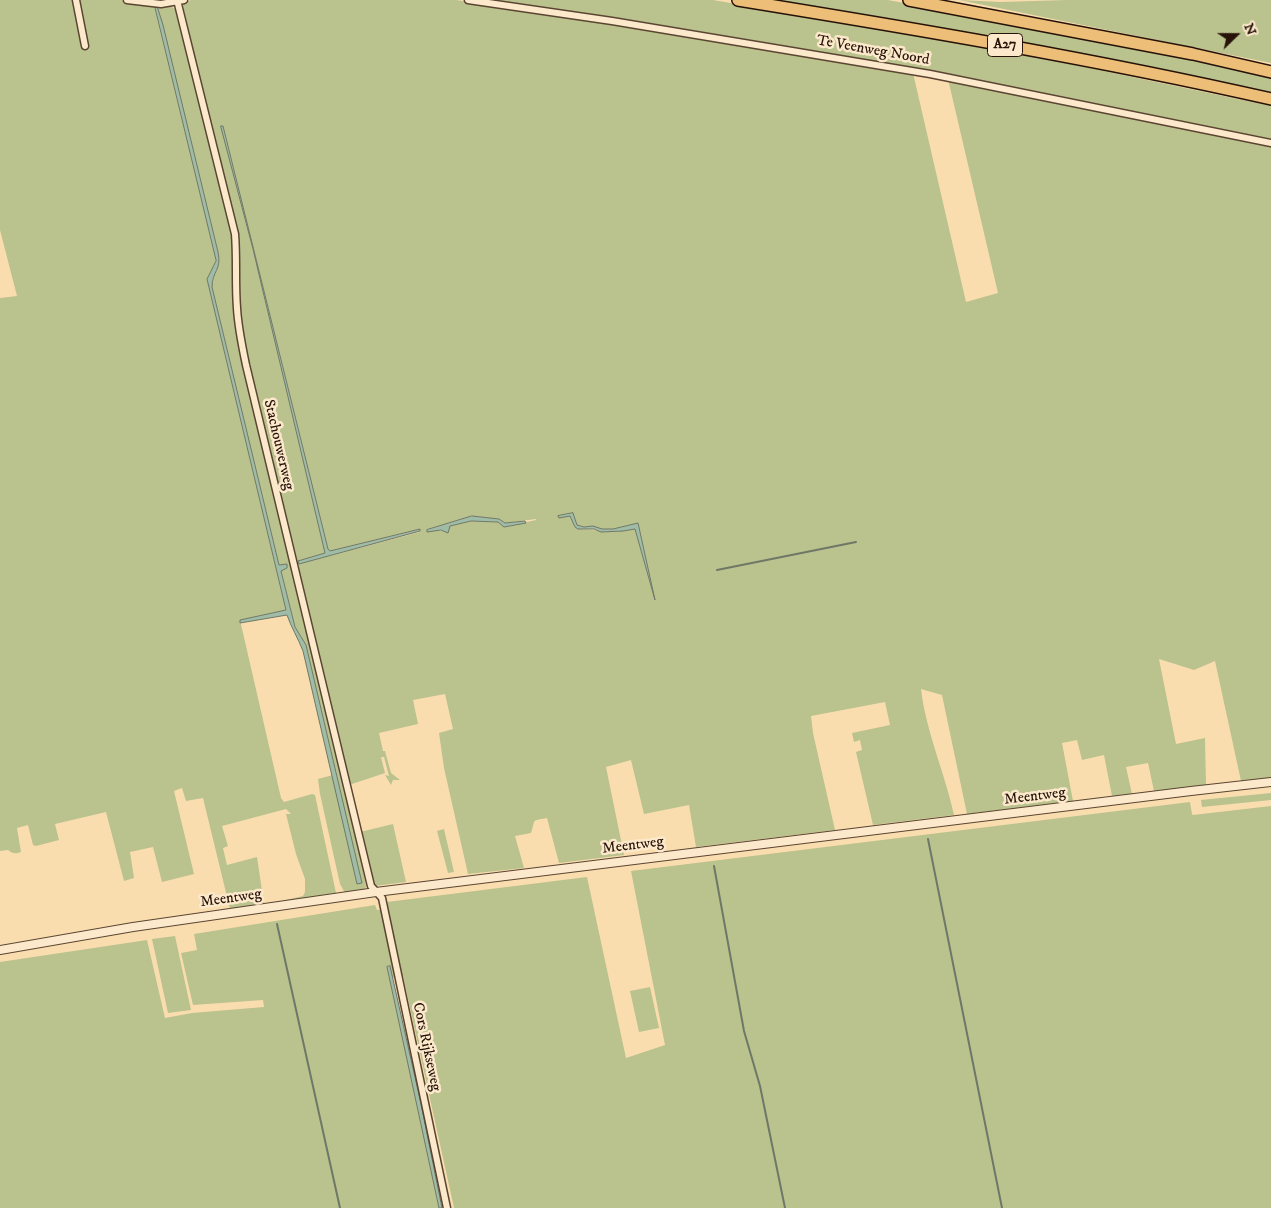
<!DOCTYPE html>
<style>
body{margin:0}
#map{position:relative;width:1271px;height:1208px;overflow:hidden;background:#faddaf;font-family:"IM FELL DW Pica",serif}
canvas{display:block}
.north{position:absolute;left:1211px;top:10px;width:50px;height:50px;-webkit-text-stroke:4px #fce9cb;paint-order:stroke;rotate:68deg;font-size:14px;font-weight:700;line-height:20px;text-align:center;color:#261208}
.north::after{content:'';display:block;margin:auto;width:18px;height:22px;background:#261208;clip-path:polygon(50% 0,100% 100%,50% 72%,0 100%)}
</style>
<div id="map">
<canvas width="1271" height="1208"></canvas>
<div class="north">N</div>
</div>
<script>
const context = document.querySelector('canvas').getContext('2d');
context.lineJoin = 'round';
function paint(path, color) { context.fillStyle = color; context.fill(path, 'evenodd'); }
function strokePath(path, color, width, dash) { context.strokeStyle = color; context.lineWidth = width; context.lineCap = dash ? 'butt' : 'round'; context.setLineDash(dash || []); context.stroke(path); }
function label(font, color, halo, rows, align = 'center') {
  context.font = font + ' "IM FELL DW Pica",serif'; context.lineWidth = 5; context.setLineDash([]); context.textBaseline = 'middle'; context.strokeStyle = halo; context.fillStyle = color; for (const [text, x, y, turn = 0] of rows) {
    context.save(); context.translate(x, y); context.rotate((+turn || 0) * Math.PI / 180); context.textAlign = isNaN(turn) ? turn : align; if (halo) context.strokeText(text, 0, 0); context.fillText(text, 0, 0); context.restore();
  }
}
paint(new Path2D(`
 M 0,0 L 120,0 L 155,6 L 216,261 L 207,279 L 286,610 L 240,620 L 281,798 L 284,802 L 312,794 L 315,795 L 336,893 L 323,895 L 324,897 L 276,904 L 277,902 L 303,896 L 305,892 L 305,879 L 296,854 L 286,814 L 291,814 L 286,809 L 222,826 L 228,846 L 223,848 L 227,865 L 257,857 L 264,904 L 230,909 L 203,798 L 186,801 L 182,788 L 174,791 L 194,874 L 162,882 L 153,847 L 130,852 L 134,878 L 124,881 L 106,812 L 55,824 L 59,840 L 36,846 L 33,845 L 28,825 L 17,828 L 21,852 C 15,854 13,854 8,850 L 0,851 L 0,298 L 17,296 L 0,230 Z
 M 191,0 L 456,0 L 684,34 L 913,73 L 966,302 L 998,293 L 948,79 L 1271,145 L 1271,778 L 1241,781 L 1215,661 L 1194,670 L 1159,659 L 1176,744 L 1205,738 L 1206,785 L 1154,791 L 1148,763 L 1126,767 L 1132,794 L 1112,796 L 1104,755 L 1082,760 L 1077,740 L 1062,743 L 1073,801 L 967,814 L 942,695 L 921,689 C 926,732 945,773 954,815 L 873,825 L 856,752 L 862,750 L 860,740 L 854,742 L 852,733 L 890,725 L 885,702 L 811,716 L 813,733 L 835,830 L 696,847 L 689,805 L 644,814 L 631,760 L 606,767 L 624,855 L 559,863 L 547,818 C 530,821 536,819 531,833 L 515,836 L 524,868 L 468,874 L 444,768 L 439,733 L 453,729 L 445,694 L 413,700 L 418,724 L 379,733 L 383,751 L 385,751 L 391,773 L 400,780 L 393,780 L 391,785 L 385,775 L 389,776 L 384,757 L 381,757 L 385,773 L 349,785 L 244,342 L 241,317 L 238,243 L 183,6 L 184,3 ZM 222,126 L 223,126 L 328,549 L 330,551 L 419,529 L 420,532 L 299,564 L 298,561 L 325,553 L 253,249 ZM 573,513 L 577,525 L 584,527 L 593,526 L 602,529 L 613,529 L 638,523 L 654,597 L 635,528 L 614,532 L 578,529 L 575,527 L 570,516 L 558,516 ZM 472,516 L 499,519 L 505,523 L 536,519 L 536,520 L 504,527 L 498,522 L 471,521 L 450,526 L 443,531 L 427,530 Z
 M 475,0 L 713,0 L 837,21 L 1051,60 L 1271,106 L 1271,141 L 855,59 L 730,37 Z
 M 777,0 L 888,0 L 1064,33 L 1271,76 L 1271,96 C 1107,60 942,28 777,0 Z
 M 959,0 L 1001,2 L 1067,0 L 1271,0 L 1271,63 Z
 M 157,6 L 171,6 L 176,10 L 232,230 L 234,253 L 234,310 L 317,677 L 360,853 L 366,887 L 364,890 L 345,893 L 340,884 L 320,794 L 318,779 L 333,775 L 357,884 L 362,883 L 306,645 L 295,627 L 281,570 L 287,568 L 286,564 L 279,565 L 212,287 C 212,271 222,270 218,252 Z
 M 1271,793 L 1271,800 L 1202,807 L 1201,800 Z
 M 1190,802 L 1192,814 L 1193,815 L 1271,806 L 1271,1208 L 454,1208 L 403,976 L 392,978 L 389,966 L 387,967 L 439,1208 L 0,1208 L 0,962 L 147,940 L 165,1018 L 192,1013 L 264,1007 L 263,1000 L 193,1005 L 181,953 L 197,950 L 194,934 L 375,905 L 377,910 L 388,909 L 387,902 L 587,877 L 626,1058 L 665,1045 L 631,871 Z
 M 393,824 L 406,882 L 375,886 L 372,882 L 360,832 Z
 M 444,829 L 454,872 L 448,873 L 437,831 Z
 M 175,936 L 191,1010 L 168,1013 L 152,939 Z
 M 650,987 L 659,1028 L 639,1032 L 630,991 Z`), '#bac28e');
const water = new Path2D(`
 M 155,6 L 157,6 L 163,25 L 218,252 C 222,270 212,271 212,287 L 279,565 L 287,564 L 287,568 L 281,571 L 295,627 L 306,645 L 362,883 L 357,884 L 303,651 C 298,638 291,627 287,615 L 240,623 L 240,620 L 286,610 L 207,279 L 216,261 Z
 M 221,126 L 223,126 L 328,549 L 330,551 L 420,529 L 420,531 L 299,564 L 298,561 L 325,553 L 253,249 Z
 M 573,513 L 577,525 L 584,527 L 593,526 L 602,529 L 613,529 L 638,523 L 655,600 L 635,529 L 623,531 L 601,532 L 594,529 L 578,529 L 575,527 L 570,516 L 559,518 L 558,516 Z
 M 472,516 L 499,519 L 505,523 L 525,521 L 526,523 L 504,527 L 498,522 L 471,521 L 450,526 L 448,533 L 441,530 L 427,532 L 427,530 Z
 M 390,966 L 421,1104 L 442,1208 L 439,1208 L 387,967 Z`);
paint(water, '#9fbca7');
strokePath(water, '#6f7867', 1);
strokePath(new Path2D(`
 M 717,570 L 856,542
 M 928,839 L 1002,1208
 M 714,866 L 744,1031 L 760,1086 L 785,1208
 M 277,924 L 340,1208`), '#6f7867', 2);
const minor = new Path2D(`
 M 76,0 L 85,46
 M 127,0 L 161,4 L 184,0
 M 177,0 L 235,234 C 237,259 235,283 237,308 C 238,327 242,346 246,365 L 371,886 L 382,898 L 447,1208
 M 468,0 L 612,21 L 930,74 L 1271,143`);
const tertiary = new Path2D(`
 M 0,950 L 133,927 L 376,892 L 1191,791 L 1271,782`);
const motorway = new Path2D(`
 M 738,0 C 917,29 1095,59 1271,99
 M 909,0 L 1193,54 L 1271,72`);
strokePath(minor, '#5b4532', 9);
strokePath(tertiary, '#5b4532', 10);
strokePath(motorway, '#261208', 14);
strokePath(minor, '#fce9cb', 6);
strokePath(tertiary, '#fce9cb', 8);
strokePath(motorway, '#edbe78', 11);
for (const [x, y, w] of [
 [1005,45,35]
]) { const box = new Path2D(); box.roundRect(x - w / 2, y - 11.5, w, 23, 4); context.fillStyle = '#fce9cb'; context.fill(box); strokePath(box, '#261208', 1); }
label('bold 14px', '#261208', null, [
 ["A27",1005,45]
]);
label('15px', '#261208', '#fce9cb', [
 ["Te Veenweg Noord",873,51,10],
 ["Stachouwerweg",278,445,77],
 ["Meentweg",1035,797,-7],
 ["Meentweg",633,846,-7],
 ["Meentweg",231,899,-8],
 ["Cors Rijkseweg",426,1047,78]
]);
</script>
